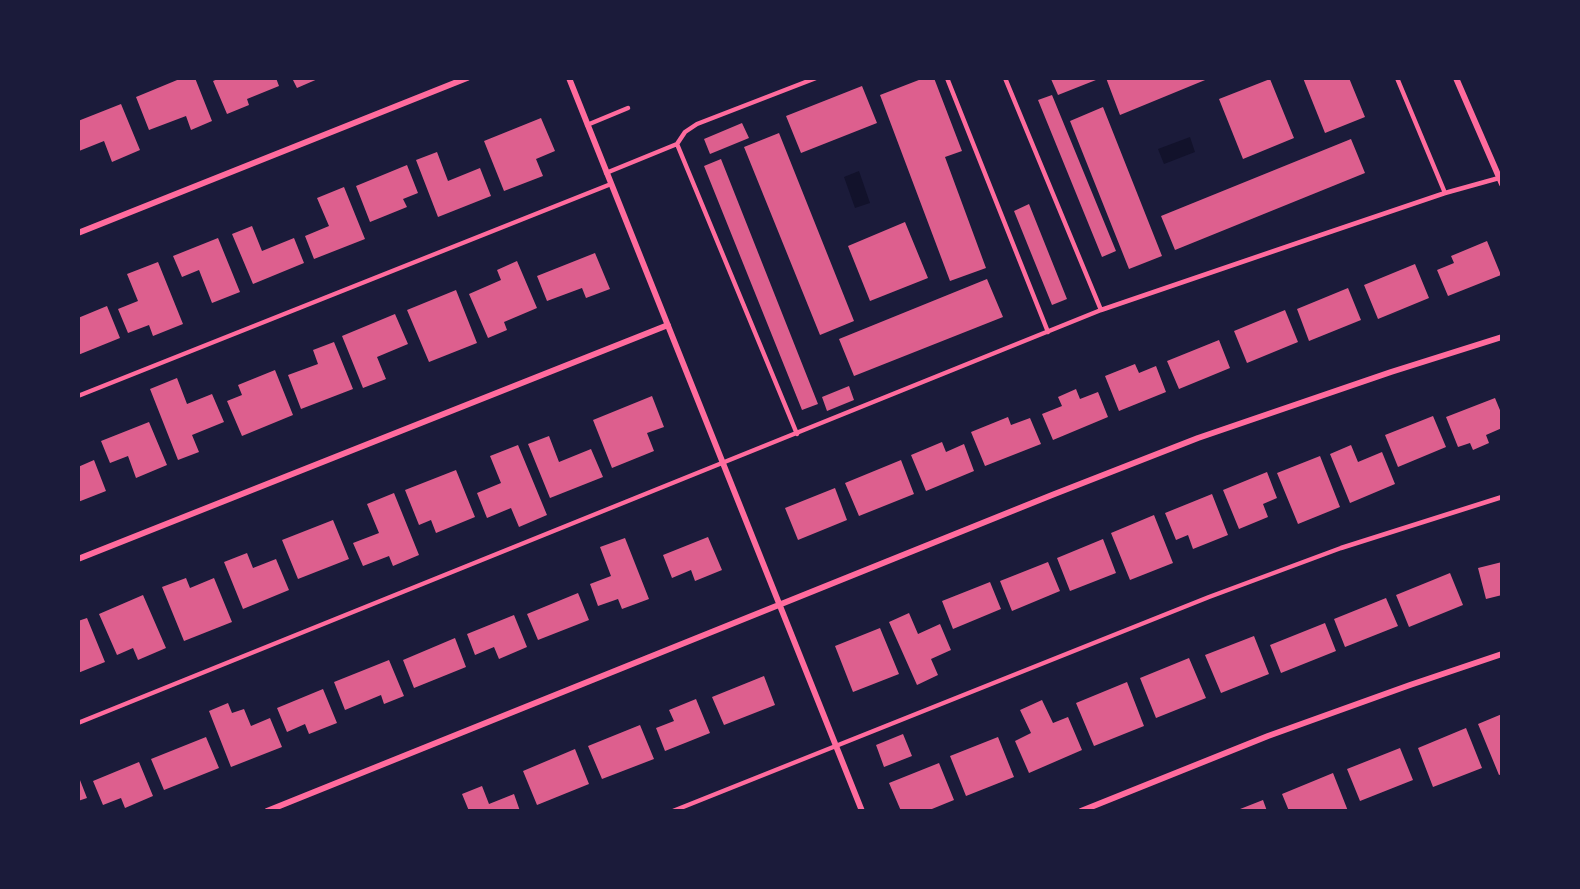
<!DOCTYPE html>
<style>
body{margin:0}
#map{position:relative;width:1580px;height:889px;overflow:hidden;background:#1b1b3a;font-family:"Fira Sans",sans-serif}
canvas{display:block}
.frame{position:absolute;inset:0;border:80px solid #1b1b3a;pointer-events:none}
</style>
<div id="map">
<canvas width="1580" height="889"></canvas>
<div class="frame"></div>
</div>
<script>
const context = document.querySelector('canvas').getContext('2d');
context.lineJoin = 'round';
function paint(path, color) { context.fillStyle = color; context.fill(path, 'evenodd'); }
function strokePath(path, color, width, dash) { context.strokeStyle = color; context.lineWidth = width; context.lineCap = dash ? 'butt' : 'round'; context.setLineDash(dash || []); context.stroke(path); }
paint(new Path2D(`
 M 1190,137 L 1195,152 L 1164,164 L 1158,149 Z
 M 859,171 L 870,203 L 855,208 L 844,177 Z`), '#12122b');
paint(new Path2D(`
 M 182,78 L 195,78 L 212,121 L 191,130 L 186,116 L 149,130 L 136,97 Z
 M 220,78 L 276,78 L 279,86 L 247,99 L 249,105 L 227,114 L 213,81 Z
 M 292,78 L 320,78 L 297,88 Z
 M 924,78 L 934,78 L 962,151 L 945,157 L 986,268 L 950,281 L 880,95 Z
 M 1053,78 L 1101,78 L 1058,95 L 1051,79 Z
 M 1106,78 L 1210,78 L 1120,115 Z
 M 1303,78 L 1349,78 L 1365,117 L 1325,133 Z
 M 1270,79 L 1294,138 L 1243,159 L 1219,99 Z
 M 862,86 L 877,123 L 801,153 L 786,116 Z
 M 1052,95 L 1116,251 L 1102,257 L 1038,100 Z
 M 121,104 L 140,150 L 112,162 L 104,141 L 79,151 L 78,148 L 78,121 Z
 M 1103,107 L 1162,256 L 1129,269 L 1070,121 Z
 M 541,118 L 555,151 L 536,159 L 543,176 L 504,191 L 484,141 Z
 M 742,123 L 749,138 L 710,154 L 704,139 Z
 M 779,133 L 854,321 L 820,335 L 744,147 Z
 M 1351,139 L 1365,173 L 1175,250 L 1161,216 Z
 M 437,152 L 448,181 L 480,168 L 491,196 L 438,217 L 416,160 Z
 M 721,159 L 818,404 L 802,410 L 704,166 Z
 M 407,165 L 418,193 L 403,199 L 407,207 L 370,222 L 356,186 Z
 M 344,187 L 365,239 L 314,259 L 305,236 L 329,226 L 317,198 Z
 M 1029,204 L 1067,299 L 1052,305 L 1014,211 Z
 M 905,222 L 928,278 L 870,301 L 848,246 Z
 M 252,226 L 262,251 L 294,238 L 304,263 L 253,284 L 232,234 Z
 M 218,238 L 240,292 L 212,303 L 199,270 L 182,277 L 173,256 Z
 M 1487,241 L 1501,275 L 1448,296 L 1437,270 L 1454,263 L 1451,256 Z
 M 595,253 L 610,289 L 586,298 L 582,288 L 547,301 L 537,276 Z
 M 517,261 L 537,308 L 504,322 L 507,330 L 488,338 L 469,294 L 501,280 L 497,270 Z
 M 158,262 L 183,324 L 153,336 L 149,325 L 128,333 L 118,309 L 138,301 L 127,274 Z
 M 1415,264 L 1429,298 L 1378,319 L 1364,285 Z
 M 987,279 L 1003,317 L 854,376 L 839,339 Z
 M 1348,288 L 1361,320 L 1309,341 L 1297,309 Z
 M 456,290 L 477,343 L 429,362 L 407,310 Z
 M 107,306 L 120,338 L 78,355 L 78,318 Z
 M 1285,310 L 1298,342 L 1247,363 L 1234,331 Z
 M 395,314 L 408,344 L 377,357 L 386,379 L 363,388 L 342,336 Z
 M 1219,340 L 1230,368 L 1179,389 L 1167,361 Z
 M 334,342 L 353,389 L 301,409 L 288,375 L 318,364 L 313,350 Z
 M 1135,364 L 1139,373 L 1156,366 L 1166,392 L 1119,411 L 1105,376 Z
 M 275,370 L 293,415 L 242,436 L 227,401 L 242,395 L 238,385 Z
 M 177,378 L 187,404 L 212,394 L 224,422 L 192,435 L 199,452 L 178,460 L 150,389 Z
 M 849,386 L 854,400 L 827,411 L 822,397 Z
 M 1076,389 L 1080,399 L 1098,392 L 1108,417 L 1053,440 L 1042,414 L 1062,406 L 1058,397 Z
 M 652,396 L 664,427 L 647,433 L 654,451 L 612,468 L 593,420 Z
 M 1495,398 L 1502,415 L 1502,428 L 1486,435 L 1489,443 L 1473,450 L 1470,443 L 1458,447 L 1446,417 Z
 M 1433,416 L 1446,447 L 1398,467 L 1385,435 Z
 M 1008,417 L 1011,425 L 1030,418 L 1041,444 L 985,466 L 971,432 Z
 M 149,422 L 167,465 L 136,478 L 128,456 L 110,463 L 101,441 Z
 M 549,436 L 559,462 L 591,449 L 603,477 L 550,498 L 528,444 Z
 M 942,442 L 946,452 L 964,444 L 974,471 L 926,491 L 911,455 Z
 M 518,445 L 547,515 L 519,527 L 511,508 L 487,518 L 477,493 L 501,483 L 490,456 Z
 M 1351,445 L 1358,462 L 1382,452 L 1395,484 L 1350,503 L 1330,454 Z
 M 1320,456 L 1340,507 L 1298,524 L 1277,473 Z
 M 94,460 L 106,491 L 78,502 L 78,467 Z
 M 901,460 L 914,494 L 859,516 L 845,483 Z
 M 456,470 L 475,517 L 436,533 L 431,520 L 419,525 L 405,490 Z
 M 1267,472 L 1277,498 L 1263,504 L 1268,517 L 1239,529 L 1223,490 Z
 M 835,488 L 847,520 L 798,540 L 785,508 Z
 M 394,493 L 419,555 L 393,566 L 389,556 L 363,566 L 353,543 L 379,533 L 367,504 Z
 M 1212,494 L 1228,535 L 1193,549 L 1188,535 L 1176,540 L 1165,513 Z
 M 1154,515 L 1173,563 L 1130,580 L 1111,533 Z
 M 333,520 L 349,559 L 298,579 L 282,540 Z
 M 708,537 L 722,570 L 695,581 L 691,570 L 672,578 L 663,555 Z
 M 625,538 L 649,599 L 622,609 L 618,599 L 598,606 L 590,584 L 611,576 L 600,547 Z
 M 1103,539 L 1116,573 L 1070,591 L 1057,558 Z
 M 247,553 L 253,568 L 276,559 L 289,590 L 243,609 L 224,562 Z
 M 1048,562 L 1060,591 L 1012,611 L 1000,581 Z
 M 1502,562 L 1502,595 L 1486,599 L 1478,568 Z
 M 1450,573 L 1463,605 L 1409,627 L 1396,595 Z
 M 186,578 L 190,588 L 214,578 L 232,622 L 184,641 L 162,587 Z
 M 990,582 L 1001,609 L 953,629 L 942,601 Z
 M 578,593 L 589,620 L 538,640 L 527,614 Z
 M 143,595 L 166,648 L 138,660 L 133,648 L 117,655 L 99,614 Z
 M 1386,598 L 1398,626 L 1345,647 L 1334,619 Z
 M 909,613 L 918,634 L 940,624 L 951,650 L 931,659 L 938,675 L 917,685 L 889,622 Z
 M 514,615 L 527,647 L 499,659 L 494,647 L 475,655 L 467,634 Z
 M 87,618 L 105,662 L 78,673 L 78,621 Z
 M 1325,623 L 1336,651 L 1281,673 L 1270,645 Z
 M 880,628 L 899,674 L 853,692 L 835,646 Z
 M 1254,636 L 1269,674 L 1221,693 L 1205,655 Z
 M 455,638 L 466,667 L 414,688 L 403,660 Z
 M 1189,658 L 1206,698 L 1156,718 L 1140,678 Z
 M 389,660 L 404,696 L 384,704 L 381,695 L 345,710 L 334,682 Z
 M 764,676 L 775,705 L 724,725 L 712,697 Z
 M 1127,682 L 1144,726 L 1094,746 L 1076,703 Z
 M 323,689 L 337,723 L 309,734 L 305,724 L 287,732 L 277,708 Z
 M 696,699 L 710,733 L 665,751 L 656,728 L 674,721 L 669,710 Z
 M 1042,700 L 1053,723 L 1068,717 L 1082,750 L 1029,773 L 1015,741 L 1031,733 L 1020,710 Z
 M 228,703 L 232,713 L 244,709 L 251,726 L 270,718 L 282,747 L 231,767 L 209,711 Z
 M 1502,714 L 1502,774 L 1499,775 L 1478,724 Z
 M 640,725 L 654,759 L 602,779 L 588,746 Z
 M 1466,728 L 1482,768 L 1433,787 L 1418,748 Z
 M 903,734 L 912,756 L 884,767 L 876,745 Z
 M 206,737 L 219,768 L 164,790 L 151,759 Z
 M 998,737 L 1014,777 L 966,796 L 950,756 Z
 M 1400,748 L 1413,780 L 1360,801 L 1347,769 Z
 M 575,749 L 589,784 L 537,805 L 523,771 Z
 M 139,762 L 153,796 L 125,808 L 121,798 L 103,805 L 93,781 Z
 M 939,763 L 954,800 L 927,811 L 901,811 L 889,783 Z
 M 1333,773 L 1348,811 L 1289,811 L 1282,794 Z
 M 78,775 L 87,798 L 78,801 Z
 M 482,786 L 489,804 L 514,794 L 520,811 L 469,811 L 462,794 Z
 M 1263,800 L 1267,811 L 1235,811 Z`), '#dd5f8e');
strokePath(new Path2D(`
 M 947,78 L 1048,332
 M 1005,78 L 1101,310
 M 1397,78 L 1445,193
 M 587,125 L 628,108
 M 677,144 L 797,434
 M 606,173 L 677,144 L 685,132 L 697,124 L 816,78
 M 78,396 L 611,184
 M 78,723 L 1101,310 L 1318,236 L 1445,193 L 1499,178
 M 673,811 L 1209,597 L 1341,548 L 1502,497`), '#ff6b9d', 4.5);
strokePath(new Path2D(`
 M 569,78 L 862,811
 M 1456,78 L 1502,184
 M 78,233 L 467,78
 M 78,559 L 668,325
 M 267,811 L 1052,495 L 1198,438 L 1391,372 L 1502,337
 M 1081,811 L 1268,736 L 1410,685 L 1502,654`), '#ff6b9d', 6);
</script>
